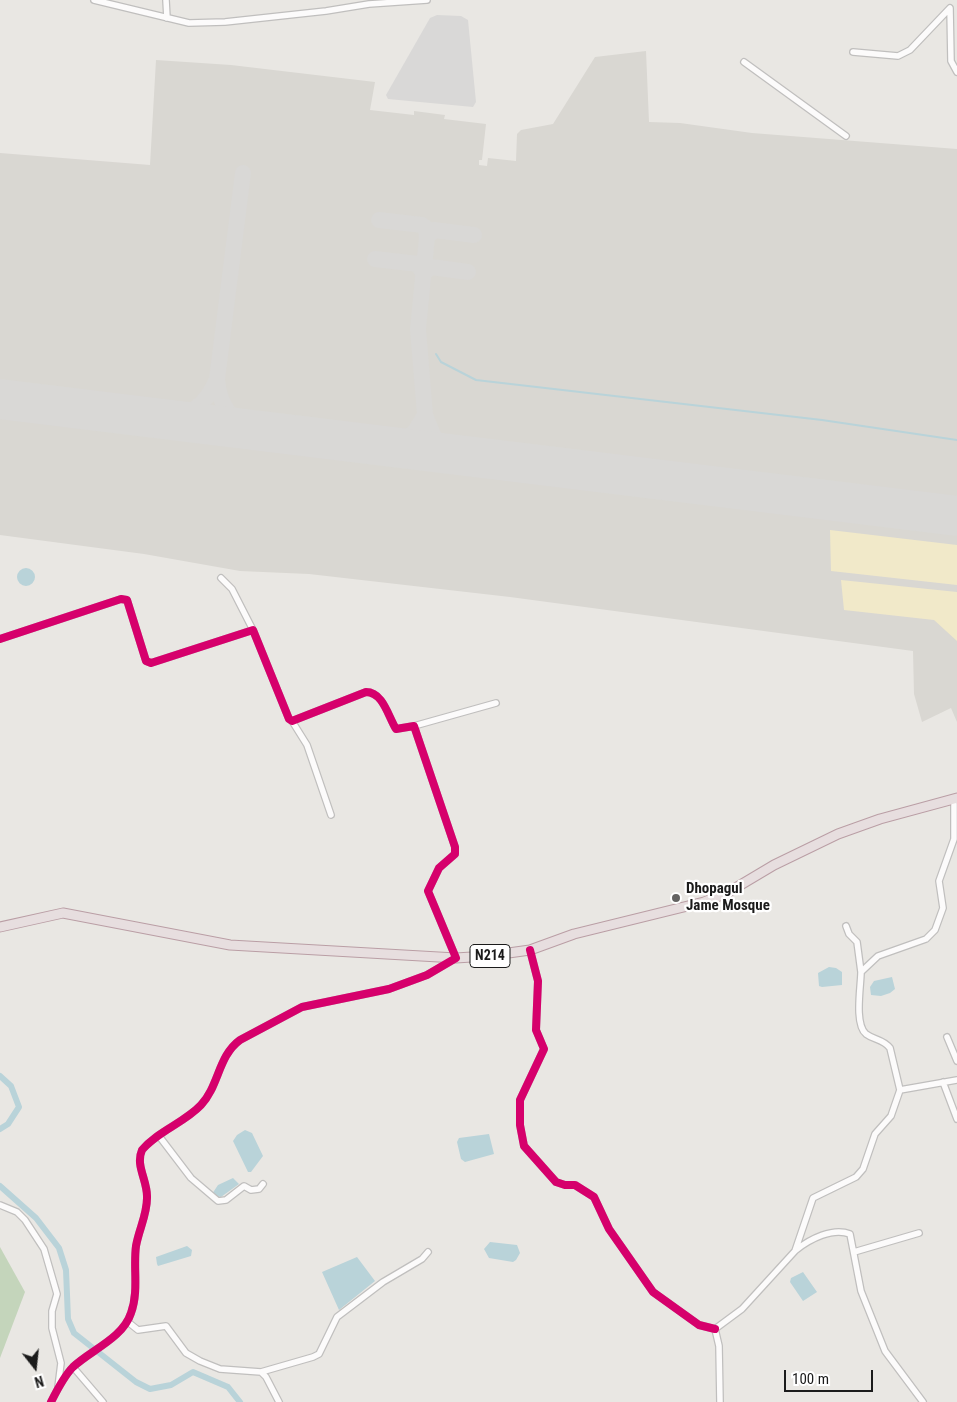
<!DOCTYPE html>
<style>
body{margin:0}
#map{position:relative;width:957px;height:1402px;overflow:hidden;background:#e9e7e3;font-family:"Roboto Condensed",sans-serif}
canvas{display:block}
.north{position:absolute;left:10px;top:1342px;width:50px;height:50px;-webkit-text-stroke:4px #fff;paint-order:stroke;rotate:164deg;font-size:14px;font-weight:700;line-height:20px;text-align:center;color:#1b1b1b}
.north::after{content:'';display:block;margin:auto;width:18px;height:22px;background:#1b1b1b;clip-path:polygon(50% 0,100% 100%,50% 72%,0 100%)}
.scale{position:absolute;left:784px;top:1370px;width:89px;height:22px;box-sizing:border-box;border:2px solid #1b1b1b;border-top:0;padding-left:6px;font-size:15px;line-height:18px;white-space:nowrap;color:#1b1b1b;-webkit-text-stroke:4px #fff;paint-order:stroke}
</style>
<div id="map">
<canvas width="957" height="1402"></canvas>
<div class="north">N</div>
<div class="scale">100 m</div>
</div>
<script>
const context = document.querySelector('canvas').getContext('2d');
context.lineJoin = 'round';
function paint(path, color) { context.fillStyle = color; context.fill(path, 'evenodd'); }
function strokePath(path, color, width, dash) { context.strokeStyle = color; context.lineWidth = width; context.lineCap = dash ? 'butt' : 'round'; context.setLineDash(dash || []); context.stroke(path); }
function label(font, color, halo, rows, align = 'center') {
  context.font = font + ' "Roboto Condensed",sans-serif'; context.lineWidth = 4.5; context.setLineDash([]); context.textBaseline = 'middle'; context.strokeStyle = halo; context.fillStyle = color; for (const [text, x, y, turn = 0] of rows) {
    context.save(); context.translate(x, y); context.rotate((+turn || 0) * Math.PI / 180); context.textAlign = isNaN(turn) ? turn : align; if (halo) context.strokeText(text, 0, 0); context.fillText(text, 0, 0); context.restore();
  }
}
paint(new Path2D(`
 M 646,51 L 649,122 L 680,123 L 752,133 L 957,149 L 957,722 L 951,708 L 922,722 L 914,694 L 913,651 L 510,597 L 309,574 L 240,571 L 144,554 L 0,535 L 0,153 L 150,165 L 156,60 L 231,65 L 375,82 L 370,110 L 414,115 L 414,111 L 445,115 L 444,119 L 486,124 L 482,160 L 479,160 L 479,165 L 487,166 L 488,158 L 516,161 L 517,134 L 521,130 L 553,124 L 595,57 Z`), '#d9d7d2');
paint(new Path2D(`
 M 0,1247 L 25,1292 L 0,1358 Z`), '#c4d5bb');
paint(new Path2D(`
 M 830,530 L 957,545 L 957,585 L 831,571 Z
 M 841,580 L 957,592 L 957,641 L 934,620 L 844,610 Z`), '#f1e9c9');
paint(new Path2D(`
 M 437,15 L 461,16 L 468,20 L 476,102 L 473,107 L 388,99 L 386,95 L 430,18 Z`), '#d9d8d7');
paint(new Path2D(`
 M17 577a9 9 0 1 1 18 0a9 9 0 1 1-18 0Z
 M 829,967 L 836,968 L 842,972 L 842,985 L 822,987 L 819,986 L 818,973 Z
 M 892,977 L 895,989 L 890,993 L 881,996 L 871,995 L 870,987 L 874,981 Z
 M 245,1130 L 252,1133 L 263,1156 L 251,1172 L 248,1172 L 233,1141 L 237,1135 Z
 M 489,1134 L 494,1154 L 465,1162 L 461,1159 L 457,1142 L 459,1138 Z
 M 233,1178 L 239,1184 L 221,1197 L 215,1196 L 212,1194 L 218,1185 Z
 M 490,1242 L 517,1245 L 520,1253 L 516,1260 L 513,1262 L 489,1258 L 484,1249 Z
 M 187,1246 L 192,1250 L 191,1256 L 158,1266 L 157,1264 L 156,1257 Z
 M 357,1257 L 375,1281 L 339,1310 L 322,1272 Z
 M 803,1272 L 817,1292 L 803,1301 L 790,1282 L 791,1278 Z`), '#b9d3d9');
strokePath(new Path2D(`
 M 436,354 L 441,362 L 476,380 L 822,420 L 957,440`), '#b9d3d9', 2);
strokePath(new Path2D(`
 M 0,1076 L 11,1086 L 19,1107 L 8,1124 L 0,1129
 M 0,1186 L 36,1218 L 59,1248 L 66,1270 L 68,1319 L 74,1333 L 136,1382 L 150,1389 L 171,1385 L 193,1372 L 228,1387 L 240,1402`), '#b9d3d9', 6);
strokePath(new Path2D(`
 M 379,220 L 422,225 L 426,228 L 427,237 L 434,230 L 474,235
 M 427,237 L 418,329 L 425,415 L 437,444 L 454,454
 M 375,259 L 418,264 L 423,273
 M 423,274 L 431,267 L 468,272
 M 217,379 L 243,173
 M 161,419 C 190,417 206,405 217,379 C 219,403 229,418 250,430
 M 390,447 L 414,433 L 425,415`), '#d9d8d6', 16);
strokePath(new Path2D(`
 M 0,399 L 957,516`), '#d9d8d6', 40);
const minor = new Path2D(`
 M 94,0 L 189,23 L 225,22 L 326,11 L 369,4 L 427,0
 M 166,0 L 167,18
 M 853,52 L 898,56 L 910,50 L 950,8 L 951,61 L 957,72
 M 744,62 L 846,136
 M 221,578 L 232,589 L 253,630
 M 0,639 L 121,599 L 127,600 L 146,661 L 151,663 L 253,630 L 289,719 L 292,721 L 366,692 C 383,692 388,716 396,729 L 414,726 L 455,847 L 455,854 L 439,868 L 428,891 L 456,958 L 427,975 L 389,989 L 302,1007 L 240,1040 C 218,1056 219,1086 201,1105 C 184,1123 158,1131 142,1150 C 135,1166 148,1181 147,1198 C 147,1215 139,1229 136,1246 C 133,1268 139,1291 131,1313 C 123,1338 91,1350 73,1367 C 64,1376 57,1390 51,1402
 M 292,721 L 307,745 L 331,815
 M 414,726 L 496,703
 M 846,926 L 849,934 L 857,942 L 861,972
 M 530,950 L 538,981 L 536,1030 L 544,1049 L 520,1100 L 520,1125 L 524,1146 L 556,1182 L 565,1185 L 575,1185 L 594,1197 L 609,1229 L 653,1292 L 699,1325 L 715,1329
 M 947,1037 L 957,1061
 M 943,1082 L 957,1119
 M 900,1090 L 890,1048 C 883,1039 874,1040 866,1034 C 854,1024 861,986 861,972 L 878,956 L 926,939 L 935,930 L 943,908 L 939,881 L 954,839 L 954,799
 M 159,1136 L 191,1178 L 218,1201 L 226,1200 L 244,1186 L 251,1190 L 259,1189 L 263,1184
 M 0,1205 L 17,1212 L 25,1220 L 44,1249 L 57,1294 L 52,1311 L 52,1328 L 61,1363 L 58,1387
 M 796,1250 C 810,1239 833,1227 850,1234 L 861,1291 L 885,1351 L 923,1402
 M 854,1252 L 919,1233
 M 128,1322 L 138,1330 L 166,1326 L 186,1353 L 200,1361 L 220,1369 L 261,1372 L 266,1377 L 279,1402
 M 73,1367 L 103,1402
 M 261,1372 L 313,1357 L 319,1354 L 337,1317 L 383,1282 L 422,1259 L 428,1252
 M 720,1402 L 719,1346 L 715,1329 L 742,1309 L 795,1251 L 813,1198 L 856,1177 L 863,1169 L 875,1134 L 891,1116 L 900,1090 L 957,1080`);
const highway = new Path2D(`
 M 0,927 L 63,913 L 230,945 L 456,958 L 487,956 L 530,950 L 574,934 L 704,902 L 727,893 L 774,865 L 838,834 L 880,819 L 957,798`);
strokePath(minor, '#c0bfbe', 8);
strokePath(highway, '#ba9ea5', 11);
strokePath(minor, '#fcfbfb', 5.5);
strokePath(highway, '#e7dedf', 9);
strokePath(new Path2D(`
 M 0,639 L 121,599 L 127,600 L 146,661 L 151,663 L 253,630 L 289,719 L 292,721 L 366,692 C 383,692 388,716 396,729 L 414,726 L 455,847 L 455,854 L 439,868 L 428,891 L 456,958 L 427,975 L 389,989 L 302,1007 L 240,1040 C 218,1056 219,1086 201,1105 C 184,1123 158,1131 142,1150 C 135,1166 148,1181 147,1198 C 147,1215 139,1229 136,1246 C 133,1268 139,1291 131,1313 C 123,1338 91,1350 73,1367 C 64,1376 57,1390 51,1402
 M 530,950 L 538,981 L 536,1030 L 544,1049 L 520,1100 L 520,1125 L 524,1146 L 556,1182 L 565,1185 L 575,1185 L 594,1197 L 609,1229 L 653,1292 L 699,1325 L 715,1329`), '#d6006c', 8);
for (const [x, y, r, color] of [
 [676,898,5,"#636261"]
]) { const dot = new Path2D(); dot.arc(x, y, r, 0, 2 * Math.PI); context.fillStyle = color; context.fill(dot); strokePath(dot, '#fff', 2); }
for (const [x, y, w] of [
 [490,956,40]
]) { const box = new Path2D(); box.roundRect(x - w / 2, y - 11.5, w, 23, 4); context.fillStyle = '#fff'; context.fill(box); strokePath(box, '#1b1b1b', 1); }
label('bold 14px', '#1b1b1b', null, [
 ["N214",490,956]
]);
label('bold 15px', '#1b1b1b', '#fff', [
 ["Dhopagul",686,889],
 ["Jame Mosque",686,906]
], 'left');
</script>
